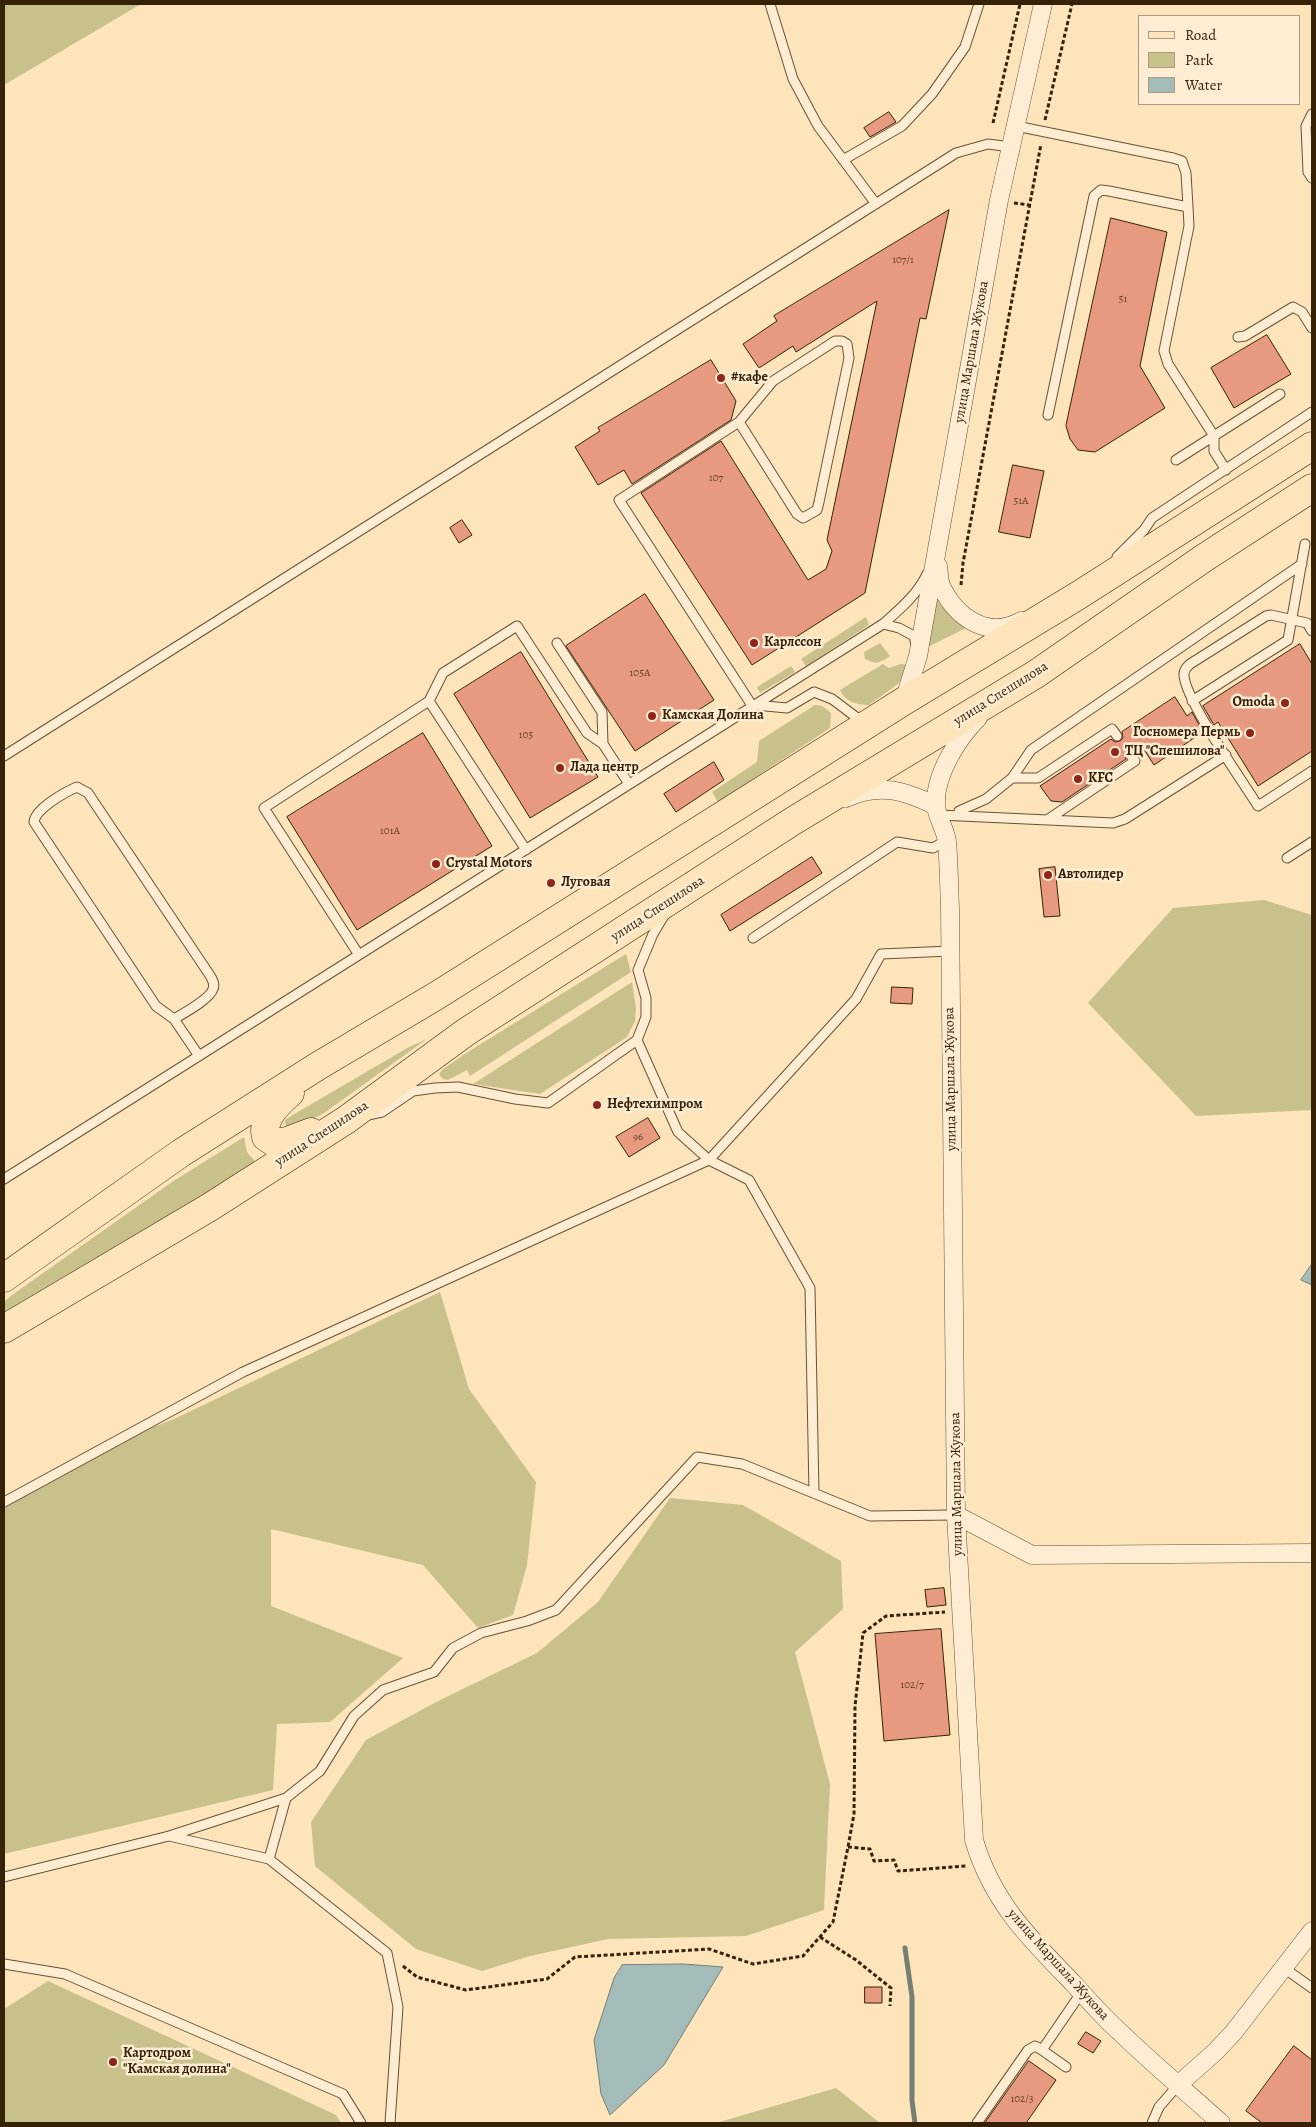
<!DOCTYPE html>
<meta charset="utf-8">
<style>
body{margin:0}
#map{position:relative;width:1316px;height:2127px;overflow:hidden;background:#fde4bb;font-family:Alegreya,serif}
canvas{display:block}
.frame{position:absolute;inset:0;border:5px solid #362208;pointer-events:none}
.legend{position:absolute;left:1138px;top:15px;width:162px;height:90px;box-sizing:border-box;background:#feedd3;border:1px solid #ae9c82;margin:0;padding:6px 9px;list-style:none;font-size:15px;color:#362208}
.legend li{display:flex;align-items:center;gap:10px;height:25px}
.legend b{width:25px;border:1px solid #ae9c82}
</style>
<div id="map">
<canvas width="1316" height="2127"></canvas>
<div class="frame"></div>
<ul class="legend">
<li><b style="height:6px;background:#fde4bb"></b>Road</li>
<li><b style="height:14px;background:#c8c18b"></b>Park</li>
<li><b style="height:14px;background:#a3bcba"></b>Water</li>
</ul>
</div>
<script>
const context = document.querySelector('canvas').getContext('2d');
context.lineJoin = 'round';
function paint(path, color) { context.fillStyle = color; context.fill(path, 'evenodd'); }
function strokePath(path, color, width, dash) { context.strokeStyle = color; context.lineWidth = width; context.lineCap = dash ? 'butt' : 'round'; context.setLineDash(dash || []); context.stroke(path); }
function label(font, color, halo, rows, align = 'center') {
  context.font = font + ' Alegreya,serif'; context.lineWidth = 5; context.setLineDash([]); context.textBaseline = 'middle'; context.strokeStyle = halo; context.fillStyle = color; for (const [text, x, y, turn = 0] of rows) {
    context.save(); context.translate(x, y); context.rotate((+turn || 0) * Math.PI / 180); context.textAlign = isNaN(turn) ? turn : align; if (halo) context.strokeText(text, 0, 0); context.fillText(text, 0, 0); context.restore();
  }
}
paint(new Path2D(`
 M 4,4 L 141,4 L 4,85 Z
 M 936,593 L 944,609 L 966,628 L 928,647 Z
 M 866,617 L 869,625 L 806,666 L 801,659 Z
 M 880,643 L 890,656 C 880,663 876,665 865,659 L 864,652 Z
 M 883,664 L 889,668 L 901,664 L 908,665 L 899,683 L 869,705 C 857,705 844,701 840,690 Z
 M 791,666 L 795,672 L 760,693 L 757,687 Z
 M 815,705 L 822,706 L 831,713 L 830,728 L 718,802 L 712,792 L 757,762 L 759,741 Z
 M 1264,900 L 1312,915 L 1312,1110 L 1196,1116 L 1088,1003 L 1173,908 Z
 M 626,954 L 631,972 L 470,1076 L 467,1070 L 448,1080 L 443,1079 L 439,1074 L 442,1070 L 463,1055 Z
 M 632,982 L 636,1008 L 635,1021 L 627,1037 L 540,1094 L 473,1084 Z
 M 427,1039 L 324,1113 L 290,1131 L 286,1129 L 285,1120 L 291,1116 L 409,1047 Z
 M 244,1137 L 247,1152 L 258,1165 L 196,1205 L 4,1313 L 4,1302 L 12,1295 L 172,1182 Z
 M 440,1292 L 469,1389 L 536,1482 L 527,1565 L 513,1615 L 478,1628 L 423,1565 L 271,1529 L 271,1606 L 403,1658 L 330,1722 L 277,1724 L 273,1790 L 4,1854 L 4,1496 L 95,1450 L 174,1419 Z
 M 670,1498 L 743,1505 L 841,1561 L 843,1609 L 795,1652 L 830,1784 L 824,1910 L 746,1936 L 608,1939 L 530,1956 L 482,1971 L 416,1949 L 315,1866 L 311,1822 L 366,1740 L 440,1700 L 537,1653 L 598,1602 Z
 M 48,1981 L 336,2115 L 341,2123 L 4,2123 L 4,2009 Z
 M 836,2088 L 880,2123 L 716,2123 Z`), '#c8c18b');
const water = new Path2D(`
 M 1312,1264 L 1312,1285 L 1301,1280 Z
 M 684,1964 L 723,1967 L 664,2065 L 610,2115 L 601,2094 L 594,2040 L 614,1978 L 622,1965 Z`);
paint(water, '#a3bcba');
strokePath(water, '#777e73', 1);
strokePath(new Path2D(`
 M 905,1948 L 912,1997 L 912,2101 L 915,2123`), '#777e73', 5);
const building = new Path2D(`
 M 889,112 L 896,122 L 870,137 L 864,128 Z
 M 949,210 L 926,319 L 920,318 L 865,593 L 752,665 L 641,493 L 721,441 L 808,580 L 826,569 L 832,551 L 827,540 L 877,301 L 796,352 L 793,346 L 759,368 L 743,344 L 777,321 L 774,316 Z
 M 1111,218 L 1167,232 L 1140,366 L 1165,408 L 1095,452 L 1078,450 L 1070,439 L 1066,426 Z
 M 1267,335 L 1291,374 L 1234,408 L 1211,368 Z
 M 711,360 L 736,401 L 731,420 L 632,484 L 624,470 L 598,485 L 575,447 L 600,431 L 598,428 Z
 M 1013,465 L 1044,471 L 1030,538 L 999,532 Z
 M 462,520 L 472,535 L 459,543 L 450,528 Z
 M 645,594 L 714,700 L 635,751 L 566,646 Z
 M 1300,644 L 1312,664 L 1312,751 L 1258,786 L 1218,722 L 1214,725 L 1203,706 Z
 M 521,652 L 598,777 L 530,818 L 454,694 Z
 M 1175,697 L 1187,716 L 1192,712 L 1203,732 L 1154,765 L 1143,748 L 1136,752 L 1133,750 L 1128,751 L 1125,754 L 1126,759 L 1062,802 L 1051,801 L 1040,786 L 1111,739 L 1115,742 L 1120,741 L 1123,738 L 1122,732 Z
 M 423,733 L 492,846 L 357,930 L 287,817 Z
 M 714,762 L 724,780 L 676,812 L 664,794 Z
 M 812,857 L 822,873 L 730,931 L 721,915 Z
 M 1055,867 L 1060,916 L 1044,917 L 1039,869 Z
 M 892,987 L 913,988 L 912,1004 L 891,1003 Z
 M 648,1118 L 660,1138 L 629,1157 L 616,1137 Z
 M 944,1588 L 946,1605 L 927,1607 L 925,1590 Z
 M 941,1629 L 950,1735 L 884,1741 L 875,1634 Z
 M 865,1987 L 882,1987 L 882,2003 L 865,2003 Z
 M 1086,2032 L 1101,2041 L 1093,2053 L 1078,2044 Z
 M 1294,2046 L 1312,2060 L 1312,2123 L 1262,2123 L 1246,2111 Z
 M 1029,2061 L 1056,2080 L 1026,2123 L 985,2123 Z`);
paint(building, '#e79a7f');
strokePath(building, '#362208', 1);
const lane = new Path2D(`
 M 770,4 L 793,79 L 818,126 L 876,204
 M 1312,114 L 1306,126 L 1308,172 L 1312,178
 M 1016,126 L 1173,158 L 1182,161 L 1186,173 L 1188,207
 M 843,160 L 902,126 L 932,94 L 965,47 L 979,4
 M 1238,337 L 1245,336 L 1293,307 L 1302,312 L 1312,328
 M 835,341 L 842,341 L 847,344 L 849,358 L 819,502 L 817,510 L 803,518 L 797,514 L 739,422 L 773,381 Z
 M 1048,415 L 1094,196 L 1101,190 L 1109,191 L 1188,207 L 1189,226 L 1164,351 L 1168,364 L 1214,436 L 1214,451 L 1226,470
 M 739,422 L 619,500 L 753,707
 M 1176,460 L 1280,394
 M 1117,557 L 1144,530 L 1152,518 L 1312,412
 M 883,624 L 899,628 L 914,636 L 916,645
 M 1312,631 L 1307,623 L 1271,615 L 1266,616 L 1190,664 C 1187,667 1184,669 1184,674 C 1183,697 1243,782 1258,806 L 1312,771
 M 557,643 L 602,712 L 603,744 L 629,784
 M 429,701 L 443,673 L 517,626 L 587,733 L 603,744
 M 1192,701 L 1288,640 L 1305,544
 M 755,705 L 787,708 L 814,692 L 832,699 L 864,723
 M 4,756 L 956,153 L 988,144 L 1011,147
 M 1012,778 L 1038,778 L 1112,729 L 1117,736
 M 959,811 L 986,799 L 1012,778 L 1031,750 L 1302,564
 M 939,815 L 1113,823 L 1125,819 L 1226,755
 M 1047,820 L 1135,761 L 1131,756
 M 1287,858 L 1312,842
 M 753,938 L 897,842 L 933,848 L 947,840
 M 359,955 L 264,808 L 429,701 L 526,850
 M 174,1019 L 156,1006 L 34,822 C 35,809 65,792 77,787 L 88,793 L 211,977 C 213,981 215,985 213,989 C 210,999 184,1013 174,1019 L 199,1056
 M 637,1040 L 678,1132 L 709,1160 L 749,1180 L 810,1288 L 814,1493
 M 368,1115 L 382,1112 L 413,1091 L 435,1088 L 458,1087 L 515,1099 L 548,1103 L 637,1040 L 646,1017 L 646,998 L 638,970 L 653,934 L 665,914
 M 4,1179 L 883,624 C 899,610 918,594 927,574
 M 4,1502 L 243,1372 L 709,1160 L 856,999 L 881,954 L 950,951
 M 169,1836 L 286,1798 L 320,1771 L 354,1716 L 383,1690 L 434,1672 L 453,1648 L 481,1633 L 527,1621 L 556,1610 L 697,1457 L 742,1464 L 870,1516 L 956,1515
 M 269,1859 L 286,1798
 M 4,1877 L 169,1836 L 269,1859 L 387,1953 L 398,2007 L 390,2123
 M 4,1964 L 65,1974 L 343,2094 L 361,2123
 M 1284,1968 L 1312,1988
 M 1042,2050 L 1066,2067
 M 977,2123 L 1028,2050 L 1035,2046 L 1042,2050 L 1081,1993
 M 1152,2123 L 1159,2107 L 1179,2084`);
const street = new Path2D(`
 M 938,566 C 939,573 939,580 941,586 C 956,617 987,640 1021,621
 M 904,701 L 918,656 L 999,200 L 1043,4
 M 978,718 C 958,738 934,775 936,806 C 937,818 946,830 947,842 C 949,864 949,886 950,908 L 956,1515 L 974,1840 C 992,1901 1028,1937 1072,1982 C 1088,2000 1104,2018 1122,2034 C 1154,2065 1188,2093 1221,2123
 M 846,798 C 880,783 904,790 936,806
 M 956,1515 L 1032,1555 L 1312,1553
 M 1179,2084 L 1215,2052 L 1233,2033 L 1312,1931`);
const primary = new Path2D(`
 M 290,1093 C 277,1104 261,1120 266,1137 L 275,1143 L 287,1141 L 311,1132
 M 4,1278 L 181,1153 L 318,1066 L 436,996 L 904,701 L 1079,595 L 1312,446
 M 4,1329 L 210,1207 L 346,1120 L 466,1032 L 793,821 L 1036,674 L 1204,558 L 1312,488`);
strokePath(lane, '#685235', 11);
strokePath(street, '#685235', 19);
strokePath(primary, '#362208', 29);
strokePath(new Path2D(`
 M 1045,120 L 1072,4
 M 993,123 L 1020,4
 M 1014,203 L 1029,205
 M 961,585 L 963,563 L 1041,144
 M 848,1847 L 870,1849 L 874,1861 L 894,1860 L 898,1871 L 966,1866
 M 820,1937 L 856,1960 L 891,1988 L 890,2006
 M 403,1966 L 417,1977 L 466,1990 L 547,1979 L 575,1957 L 709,1949 L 753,1964 L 803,1956 L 833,1922 L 848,1847 L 854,1814 L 855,1706 L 863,1633 L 886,1616 L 945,1612`), '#362208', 3, [4, 2.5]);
strokePath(lane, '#feedd3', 9);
strokePath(street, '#feedd3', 18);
strokePath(primary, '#fde4bb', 28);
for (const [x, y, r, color] of [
 [721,378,5,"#8f2418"],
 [754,643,5,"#8f2418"],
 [1285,703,5,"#8f2418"],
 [652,716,5,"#8f2418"],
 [1250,733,5,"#8f2418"],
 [1115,752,5,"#8f2418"],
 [560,768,5,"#8f2418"],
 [1078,779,5,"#8f2418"],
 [436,864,5,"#8f2418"],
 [1048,875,5,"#8f2418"],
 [551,883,5,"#8f2418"],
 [597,1105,5,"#8f2418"],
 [113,2062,5,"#8f2418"]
]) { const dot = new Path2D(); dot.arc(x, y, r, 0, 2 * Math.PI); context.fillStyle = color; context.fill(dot); strokePath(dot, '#feedd3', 2); }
label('11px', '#624026', null, [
 ["107/1",903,260],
 ["51",1123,299],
 ["107",716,478],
 ["51А",1021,501],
 ["105А",640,673],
 ["105",526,735],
 ["101А",390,831],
 ["96",638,1137],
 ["102/7",912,1685],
 ["102/3",1022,2099]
]);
label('14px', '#362208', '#feedd3', [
 ["улица Маршала Жукова",972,352,-80],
 ["улица Спешилова",1001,694,-32],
 ["улица Спешилова",658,909,-33],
 ["улица Маршала Жукова",951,1079,-91],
 ["улица Спешилова",322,1134,-33],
 ["улица Маршала Жукова",957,1484,-91],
 ["улица Маршала Жукова",1058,1965,48]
]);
label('bold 14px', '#362208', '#feedd3', [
 ["#кафе",731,378],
 ["Карлссон",764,643],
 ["Omoda",1275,703,"right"],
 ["Камская Долина",662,716],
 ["Госномера Пермь",1240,733,"right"],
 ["ТЦ \"Спешилова\"",1125,752],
 ["Лада центр",570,768],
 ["KFC",1088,779],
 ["Crystal Motors",446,864],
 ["Автолидер",1058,875],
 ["Луговая",561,883],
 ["Нефтехимпром",607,1105],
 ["Картодром",123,2054],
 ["\"Камская долина\"",123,2070]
], 'left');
</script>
